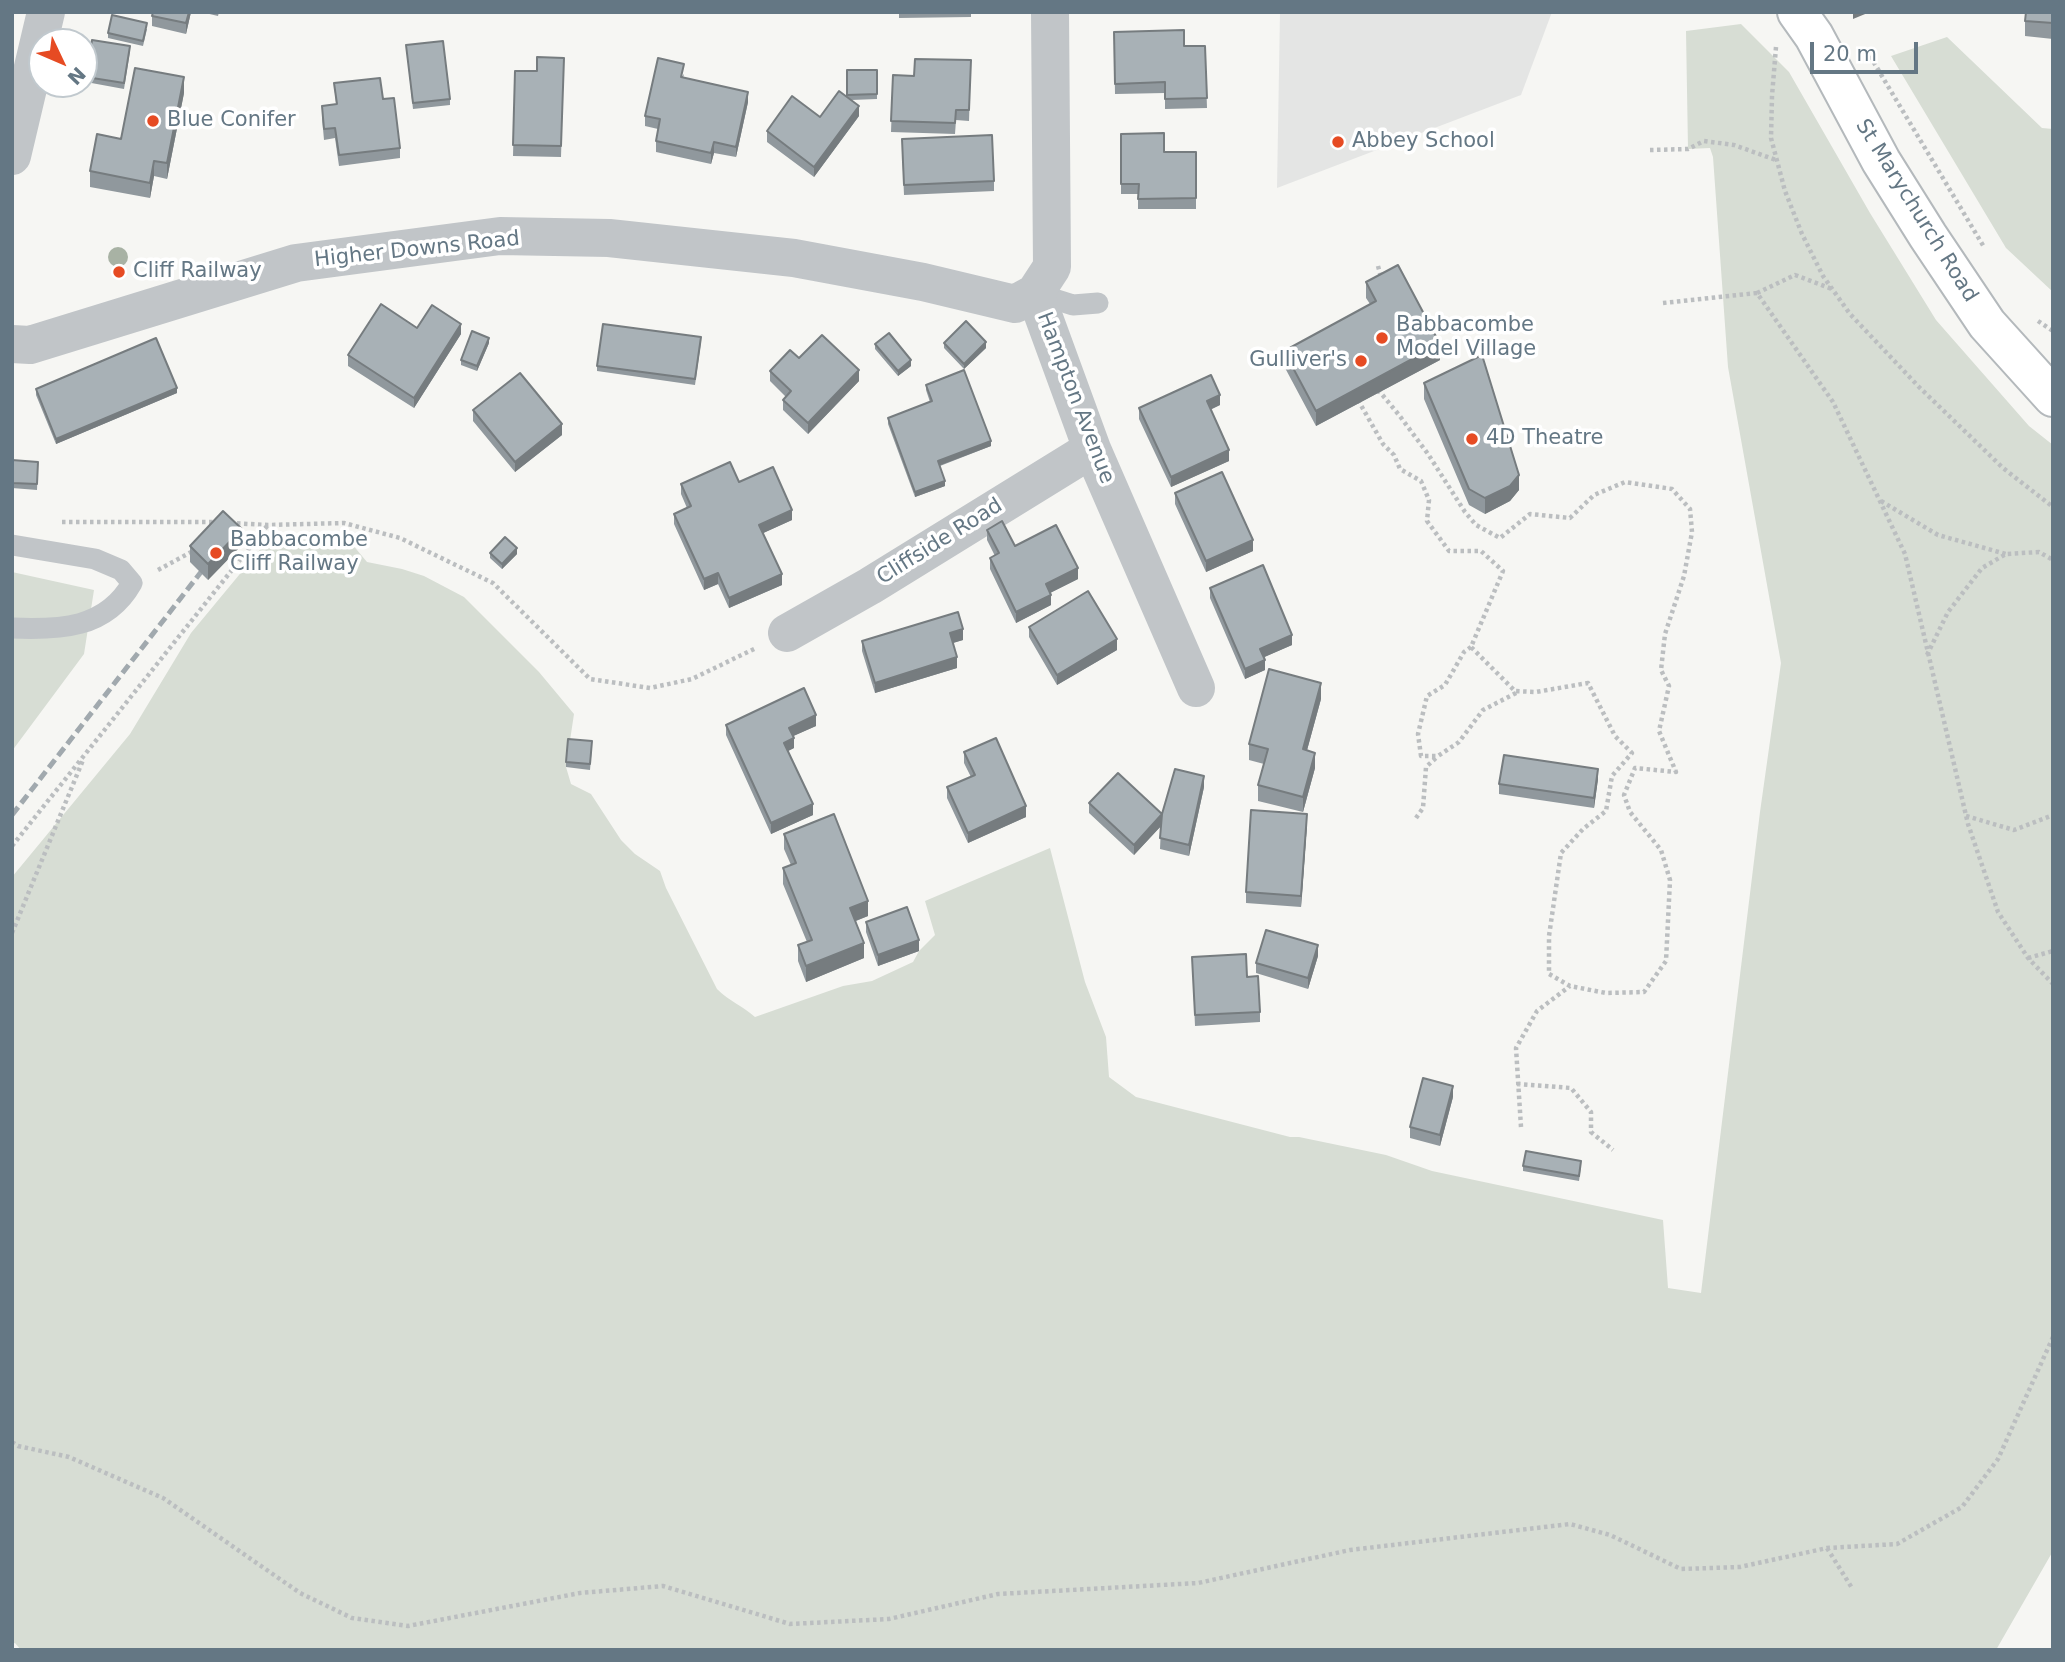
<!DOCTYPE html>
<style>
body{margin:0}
#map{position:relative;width:2065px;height:1662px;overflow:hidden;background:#f6f6f3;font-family:"DejaVu Sans",sans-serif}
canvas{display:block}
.frame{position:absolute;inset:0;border:14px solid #647784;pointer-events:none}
.north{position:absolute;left:28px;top:28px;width:70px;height:70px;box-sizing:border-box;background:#fff;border:2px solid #c1c9ce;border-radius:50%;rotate:134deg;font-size:19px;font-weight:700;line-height:28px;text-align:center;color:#647784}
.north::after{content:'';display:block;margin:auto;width:24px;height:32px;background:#e64b23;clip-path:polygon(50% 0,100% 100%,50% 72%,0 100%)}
.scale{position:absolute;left:1810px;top:42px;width:108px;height:32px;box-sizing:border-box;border:4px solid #647784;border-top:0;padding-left:9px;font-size:21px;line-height:24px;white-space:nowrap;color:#647784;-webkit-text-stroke:5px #fff;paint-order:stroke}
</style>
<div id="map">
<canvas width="2065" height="1662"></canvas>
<div class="frame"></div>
<div class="north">N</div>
<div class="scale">20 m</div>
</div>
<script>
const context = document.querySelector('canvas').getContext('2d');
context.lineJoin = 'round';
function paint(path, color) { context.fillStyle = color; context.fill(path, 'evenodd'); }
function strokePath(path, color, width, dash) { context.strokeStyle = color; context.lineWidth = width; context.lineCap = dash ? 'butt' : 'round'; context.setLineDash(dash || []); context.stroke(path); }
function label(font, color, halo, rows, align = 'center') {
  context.font = font + ' "DejaVu Sans",sans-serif'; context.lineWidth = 7; context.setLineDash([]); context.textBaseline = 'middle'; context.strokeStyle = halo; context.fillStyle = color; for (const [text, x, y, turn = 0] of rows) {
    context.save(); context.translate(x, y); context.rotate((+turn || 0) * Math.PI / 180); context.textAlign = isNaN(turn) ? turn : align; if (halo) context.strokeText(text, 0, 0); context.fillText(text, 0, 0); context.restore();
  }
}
paint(new Path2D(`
 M 1280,12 L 1552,12 L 1521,95 L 1277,188 Z`), '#e4e5e4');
paint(new Path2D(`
 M 1741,24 L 1789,72 L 1870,213 L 1936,320 L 2029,426 L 2053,445 L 2053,1551 L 1996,1650 L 21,1650 L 15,1643 L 12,1644 L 12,877 L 130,734 L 191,633 L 263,546 L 342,532 L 367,562 L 402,569 L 424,576 L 464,597 L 539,672 L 574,714 L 566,767 L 571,784 L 591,794 L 621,840 L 635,854 L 660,871 L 666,888 L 717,989 C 729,1001 743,1006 755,1017 L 843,986 L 872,981 L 913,962 L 919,951 L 935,935 L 925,901 L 1050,848 L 1085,982 L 1106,1037 L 1109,1077 L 1136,1097 L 1290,1137 L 1299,1137 L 1386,1155 L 1432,1171 L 1663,1220 L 1668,1288 L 1701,1293 L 1760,812 L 1781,663 L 1728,367 L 1713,157 L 1710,148 L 1688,149 L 1686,31 Z
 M 1947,37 L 2042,128 L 2053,129 L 2053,292 L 2006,248 L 1891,56 Z
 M 12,572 L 94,590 L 84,654 L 12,751 Z`), '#d7ddd4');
const primary = new Path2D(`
 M 1797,12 L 1814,36 L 1881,161 L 1928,236 L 1987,324 L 2053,397`);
strokePath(primary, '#b4b9bc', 42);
strokePath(new Path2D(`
 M 1776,47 L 1772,96 L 1771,138 L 1785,191 L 1802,234 L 1823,276 L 1850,314 L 1919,387 L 2003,468 L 2053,507
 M 1870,56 L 1984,247
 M 1650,150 L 1688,149 L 1704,141 L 1734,145 L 1776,160
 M 1378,266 L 1381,277
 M 1757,293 L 1795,275 L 1832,289
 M 1663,303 L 1757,293 L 1833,402 L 1905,554 L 1968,824 L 1998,912 L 2028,958 L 2053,984
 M 2038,321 L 2053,331
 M 1358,400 L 1383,444 L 1394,455 L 1400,469 L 1421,481 L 1429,500 L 1427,521 L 1449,551 L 1481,551 L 1503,571 L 1471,647 L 1515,691 L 1536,692 L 1588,683 L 1615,736 L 1632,753 L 1612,776 L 1606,811 L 1583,829 L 1561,853 L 1549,936 L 1549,974 L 1570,986 L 1606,993 L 1644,992 L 1666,961 L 1670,880 L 1661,850 L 1630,812 L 1624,795 L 1635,768 L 1676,772 L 1659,731 L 1669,686 L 1661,670 L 1665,634 L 1684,576 L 1692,532 L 1690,509 L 1672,489 L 1625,482 L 1594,495 L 1570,518 L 1530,514 L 1500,538 L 1476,525 L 1465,512 L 1428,454 L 1399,415 L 1380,392 L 1374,390
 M 1881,501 L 1938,535 L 2006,554
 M 62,522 L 218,522
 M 230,523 L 268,525 L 344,523 L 400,538 L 493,583 L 590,679 L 650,688 L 692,679 L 756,648
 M 158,570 L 193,551
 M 1471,647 L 1464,652 L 1445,685 L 1427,696 L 1418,734 L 1421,756 L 1438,756 L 1459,742 L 1483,710 L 1518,692
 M 1927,655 L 1948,612 L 1982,568 L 2006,554 L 2039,552 L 2053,560
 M 1966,816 L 2014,830 L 2053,815
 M 1416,818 L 1423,808 L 1426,767 L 1437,757
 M 12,846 L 267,526
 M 12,933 L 83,760
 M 2028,958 L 2053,951
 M 1517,1084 L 1571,1088 L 1591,1112 L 1591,1132 L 1613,1150
 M 1521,1127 L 1516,1048 L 1537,1011 L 1570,986
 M 12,1442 L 18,1446 L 69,1457 L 163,1498 L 300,1593 L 352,1618 L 408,1626 L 580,1593 L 663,1586 L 790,1624 L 889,1619 L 998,1594 L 1198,1583 L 1350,1550 L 1570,1524 L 1610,1535 L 1681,1569 L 1740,1567 L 1827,1548 L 1897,1544 L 1962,1507 L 1998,1459 L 2053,1337
 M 1827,1548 L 1852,1588`), '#bbbec0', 4.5, [3.5, 3.5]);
strokePath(new Path2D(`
 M 1035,293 L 1073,305 L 1098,303
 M 12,545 L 95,559 L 121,570 L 132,583 C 106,629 59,630 12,628`), '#c1c5c8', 21);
strokePath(new Path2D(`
 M 12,156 L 46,12
 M 1035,293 L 1092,449 L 1196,688
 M 12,344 L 30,345 L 296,263 L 500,236 L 609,238 L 794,258 L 923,282 L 1015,304 L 1035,293 L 1052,267 L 1050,12
 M 787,633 L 870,586 L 1092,449`), '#c1c5c8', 38);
strokePath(primary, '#fff', 38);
strokePath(new Path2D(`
 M 12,815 L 201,572`), '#a1a9ae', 5, [10, 5]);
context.fillStyle = '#a8b2a4';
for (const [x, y] of [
 [118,257]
]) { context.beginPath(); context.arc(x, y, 10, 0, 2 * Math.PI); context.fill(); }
paint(new Path2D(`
 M 191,12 L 186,34 L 152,26 L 152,16 Z
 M 201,12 L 219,12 L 218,16 Z
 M 899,12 L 971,12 L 971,17 L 899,18 Z
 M 2053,12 L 2053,39 L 2025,36 L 2025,21 Z
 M 147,29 L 143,46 L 108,38 L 108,33 Z
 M 1114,32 L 1184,46 L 1205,46 L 1207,108 L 1165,109 L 1165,93 L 1115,94 Z
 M 406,45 L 450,99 L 450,105 L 413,109 Z
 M 130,51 L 124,89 L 86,82 L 86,77 Z
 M 564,58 L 561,157 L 513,156 L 515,71 L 537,71 Z
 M 971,60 L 969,121 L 956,120 L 955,134 L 891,132 L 893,75 L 914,76 Z
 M 847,70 L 877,70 L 877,99 L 851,100 L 859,116 L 814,177 L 767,142 L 767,131 L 820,117 L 847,97 Z
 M 684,74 L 683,78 L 748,102 L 736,157 L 714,153 L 711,164 L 656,152 L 656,141 L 658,129 L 645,126 L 645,116 Z
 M 334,83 L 383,99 L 400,148 L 400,158 L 339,166 L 335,138 L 324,140 L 322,117 L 322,106 L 336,104 Z
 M 184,93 L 167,179 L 154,176 L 150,198 L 90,187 L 90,171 L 121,139 Z
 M 1121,134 L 1164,152 L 1196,152 L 1196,209 L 1138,209 L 1138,194 L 1121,194 Z
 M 902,149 L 994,181 L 994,191 L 904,195 Z
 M 1366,282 L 1440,360 L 1316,426 L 1284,366 L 1284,351 L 1370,304 L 1366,298 Z
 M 417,328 L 461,334 L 414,408 L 348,366 L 348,355 Z
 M 701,342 L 695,385 L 597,371 L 597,366 Z
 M 489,343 L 477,371 L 461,365 L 461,360 Z
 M 944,343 L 986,348 L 964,369 L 944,348 Z
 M 875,344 L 911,366 L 898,376 L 875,349 Z
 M 799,358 L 859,381 L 808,434 L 783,410 L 783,400 L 786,397 L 770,381 L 770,371 Z
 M 1424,383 L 1519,490 L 1510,501 L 1485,514 L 1469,505 L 1424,399 Z
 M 926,385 L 991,446 L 940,466 L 945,486 L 915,497 L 888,424 L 888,418 L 930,402 L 926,390 Z
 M 36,389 L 177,393 L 56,444 L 36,395 Z
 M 1220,405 L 1210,410 L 1229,461 L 1171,487 L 1139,419 L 1139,408 Z
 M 473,410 L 562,435 L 515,472 L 473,421 Z
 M 12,460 L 38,462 L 37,490 L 12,488 Z
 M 739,482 L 792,520 L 763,533 L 782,585 L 729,608 L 718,584 L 704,590 L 674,524 L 674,514 L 687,508 L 681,494 L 681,484 Z
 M 1175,493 L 1253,551 L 1206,572 L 1175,504 Z
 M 987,530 L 1015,546 L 1078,579 L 1050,593 L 1051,605 L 1016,623 L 990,569 L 990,558 L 995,556 L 987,540 Z
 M 242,545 L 208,580 L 190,562 L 190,546 Z
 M 490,553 L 517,554 L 502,569 L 490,558 Z
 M 1210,588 L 1292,645 L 1264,657 L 1265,670 L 1245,679 L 1210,598 Z
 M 1029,627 L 1117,650 L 1057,685 L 1029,637 Z
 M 963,640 L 952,643 L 957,668 L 875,693 L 862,651 L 862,641 Z
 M 1321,699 L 1307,750 L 1315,768 L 1303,812 L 1258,801 L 1258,785 L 1264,764 L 1249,760 L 1249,744 Z
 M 726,725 L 816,726 L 793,736 L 794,748 L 788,751 L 813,815 L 771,834 L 726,735 Z
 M 592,746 L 590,770 L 566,767 L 566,762 Z
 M 964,752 L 1026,817 L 968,843 L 947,798 L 947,787 L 971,777 L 964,763 Z
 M 1598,779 L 1594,808 L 1499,794 L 1499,784 Z
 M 1204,787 L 1189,856 L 1160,849 L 1161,826 L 1134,855 L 1089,813 L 1089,803 L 1162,814 Z
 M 1307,824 L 1301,907 L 1246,903 L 1246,892 Z
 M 784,834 L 868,916 L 856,921 L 864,958 L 806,982 L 798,961 L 798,945 L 807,942 L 783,884 L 783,868 L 791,865 L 784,849 Z
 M 866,922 L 919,951 L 878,966 L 866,932 Z
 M 1318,956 L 1308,989 L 1256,973 L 1256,963 Z
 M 1192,957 L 1247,977 L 1260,1012 L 1260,1022 L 1195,1026 Z
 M 1453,1097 L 1440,1146 L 1410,1138 L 1410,1127 Z
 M 1523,1166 L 1581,1166 L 1579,1181 L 1523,1171 Z`), '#90989d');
paint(new Path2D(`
 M 189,12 L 191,12 L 186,34 L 186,23 Z
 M 1853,12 L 1870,12 L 1853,19 Z
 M 184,77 L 184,93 L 167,179 L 167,163 Z
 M 748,92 L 748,102 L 736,157 L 736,147 Z
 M 859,106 L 859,116 L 814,177 L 814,167 Z
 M 714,142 L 714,153 L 711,164 L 711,153 Z
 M 154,161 L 154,176 L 150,198 L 150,183 Z
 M 461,324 L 461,334 L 414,408 L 414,398 Z
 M 489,338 L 489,343 L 477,371 L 477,366 Z
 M 986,342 L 986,348 L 964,369 L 964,364 Z
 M 1440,344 L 1440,360 L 1316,426 L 1316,411 Z
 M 911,360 L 911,366 L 898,376 L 898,371 Z
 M 859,370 L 859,381 L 808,434 L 808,423 Z
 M 177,388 L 177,393 L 56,444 L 56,439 Z
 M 1220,395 L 1220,405 L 1207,411 L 1207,401 Z
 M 562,424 L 562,435 L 515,472 L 515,462 Z
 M 991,441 L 991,446 L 938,466 L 938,461 Z
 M 1229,450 L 1229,461 L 1171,487 L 1171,477 Z
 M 1519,475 L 1519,490 L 1510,501 L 1485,514 L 1485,498 Z
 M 945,481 L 945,486 L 915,497 L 915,492 Z
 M 792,510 L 792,520 L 759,535 L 759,525 Z
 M 242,529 L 242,545 L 208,580 L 208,564 Z
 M 1253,540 L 1253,551 L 1206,572 L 1206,561 Z
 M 517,548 L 517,554 L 502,569 L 502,564 Z
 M 1078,568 L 1078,579 L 1046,595 L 1046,584 Z
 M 718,573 L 718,584 L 704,590 L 704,579 Z
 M 782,574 L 782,585 L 729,608 L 729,598 Z
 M 1051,595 L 1051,605 L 1016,623 L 1016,612 Z
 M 963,629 L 963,640 L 950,644 L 950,633 Z
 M 1292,635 L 1292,645 L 1260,659 L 1260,649 Z
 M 1117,639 L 1117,650 L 1057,685 L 1057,675 Z
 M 957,657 L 957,668 L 875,693 L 875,683 Z
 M 1265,660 L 1265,670 L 1245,679 L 1245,669 Z
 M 1321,683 L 1321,699 L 1303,765 L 1303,749 Z
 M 816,715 L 816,726 L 789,738 L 789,728 Z
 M 794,738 L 794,748 L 784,753 L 784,743 Z
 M 1315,753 L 1315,768 L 1303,812 L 1303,797 Z
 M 1598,769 L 1598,779 L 1594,808 L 1594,798 Z
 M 1204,776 L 1204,787 L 1189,856 L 1189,845 Z
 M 813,804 L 813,815 L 771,834 L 771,823 Z
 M 1026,806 L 1026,817 L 968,843 L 968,833 Z
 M 1162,814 L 1162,825 L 1134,855 L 1134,845 Z
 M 1307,814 L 1307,824 L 1301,907 L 1301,896 Z
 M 868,901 L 868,916 L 850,923 L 850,908 Z
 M 919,940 L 919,951 L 878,966 L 878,955 Z
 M 864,943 L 864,958 L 806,982 L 806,966 Z
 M 1318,945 L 1318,956 L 1308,989 L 1308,978 Z
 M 1453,1086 L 1453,1097 L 1440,1146 L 1440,1135 Z`), '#767c7f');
const building = new Path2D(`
 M 153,12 L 189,12 L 186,23 L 152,16 Z
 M 2026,12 L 2053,12 L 2053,23 L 2025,21 Z
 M 112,15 L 147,23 L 143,41 L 108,33 Z
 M 1184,30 L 1184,46 L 1205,46 L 1207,98 L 1165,99 L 1165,82 L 1115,84 L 1114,32 Z
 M 92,40 L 130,46 L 124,83 L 86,77 Z
 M 443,41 L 450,99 L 413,103 L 406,45 Z
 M 537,57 L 564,58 L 561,146 L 513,145 L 515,71 L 537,71 Z
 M 658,58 L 684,64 L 681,77 L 748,92 L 736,147 L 714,142 L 711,153 L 656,141 L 660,119 L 645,116 Z
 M 915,59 L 971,60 L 969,110 L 956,110 L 955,123 L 891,121 L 893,75 L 914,76 Z
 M 135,68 L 184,77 L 167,163 L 154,161 L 150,183 L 90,171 L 97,134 L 121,139 Z
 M 847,70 L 877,70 L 877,94 L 847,95 Z
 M 380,78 L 383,99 L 394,98 L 400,148 L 339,155 L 335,128 L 324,129 L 322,106 L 337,104 L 334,83 Z
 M 839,91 L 859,106 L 814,167 L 767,131 L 792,96 L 820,117 Z
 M 1164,133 L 1164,152 L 1196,152 L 1196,198 L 1138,199 L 1139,184 L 1121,184 L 1121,134 Z
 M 992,135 L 994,181 L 904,185 L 902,139 Z
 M 1398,265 L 1440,344 L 1316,411 L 1284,351 L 1376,301 L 1366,282 Z
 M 381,304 L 417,328 L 432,305 L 461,324 L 414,398 L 348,355 Z
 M 966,321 L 986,342 L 964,364 L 944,343 Z
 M 603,324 L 701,337 L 695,379 L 597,366 Z
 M 472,331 L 489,338 L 477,366 L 461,360 Z
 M 889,333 L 911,360 L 898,371 L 875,344 Z
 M 822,335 L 859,370 L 808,423 L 783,400 L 791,391 L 770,371 L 790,350 L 799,358 Z
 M 156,338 L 177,388 L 56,439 L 36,389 Z
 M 1482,355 L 1519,475 L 1510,486 L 1485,498 L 1469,489 L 1424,383 Z
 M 964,370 L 991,441 L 938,461 L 945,481 L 915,492 L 888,418 L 932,401 L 926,385 Z
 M 520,373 L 562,424 L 515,462 L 473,410 Z
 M 1211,375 L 1220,395 L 1207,401 L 1229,450 L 1171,477 L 1139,408 Z
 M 12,460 L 38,462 L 37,484 L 12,483 Z
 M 730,462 L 739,482 L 773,467 L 792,510 L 759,525 L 782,574 L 729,598 L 718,573 L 704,579 L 674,514 L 691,506 L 681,484 Z
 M 1222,472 L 1253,540 L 1206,561 L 1175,493 Z
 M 223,511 L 242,529 L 208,564 L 190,546 Z
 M 1002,521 L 1015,546 L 1056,525 L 1078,568 L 1046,584 L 1051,595 L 1016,612 L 990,558 L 999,553 L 987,530 Z
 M 505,537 L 517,548 L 502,564 L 490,553 Z
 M 1263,565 L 1292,635 L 1260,649 L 1265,660 L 1245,669 L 1210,588 Z
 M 1088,591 L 1117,639 L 1057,675 L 1029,627 Z
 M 958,612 L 963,629 L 950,633 L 957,657 L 875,683 L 862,641 Z
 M 1269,669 L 1321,683 L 1303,749 L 1315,753 L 1303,797 L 1258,785 L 1268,749 L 1249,744 Z
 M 804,688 L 816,715 L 789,728 L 794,738 L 784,743 L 813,804 L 771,823 L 726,725 Z
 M 996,738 L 1026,806 L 968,833 L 947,787 L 975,775 L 964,752 Z
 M 568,739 L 592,741 L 590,764 L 566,762 Z
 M 1504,755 L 1598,769 L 1594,798 L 1499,784 Z
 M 1175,769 L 1204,776 L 1189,845 L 1160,838 L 1162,814 L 1134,845 L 1089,803 L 1118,773 L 1162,814 Z
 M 1251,810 L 1307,814 L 1301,896 L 1246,892 Z
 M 834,814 L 868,901 L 850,908 L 864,943 L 806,966 L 798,945 L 812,940 L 783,868 L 796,863 L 784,834 Z
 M 907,907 L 919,940 L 878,955 L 866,922 Z
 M 1266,930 L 1318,945 L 1308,978 L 1256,963 Z
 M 1246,954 L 1247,977 L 1258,976 L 1260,1012 L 1195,1015 L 1192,957 Z
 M 1423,1078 L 1453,1086 L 1440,1135 L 1410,1127 Z
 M 1526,1151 L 1581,1161 L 1579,1176 L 1523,1166 Z`);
paint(building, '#a8b1b6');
strokePath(building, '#767c7f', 2);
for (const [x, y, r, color] of [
 [153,121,7,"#e64b23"],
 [1338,142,7,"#e64b23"],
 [119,272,7,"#e64b23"],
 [1382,338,7,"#e64b23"],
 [1361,361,7,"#e64b23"],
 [1472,439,7,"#e64b23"],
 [216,553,7,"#e64b23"]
]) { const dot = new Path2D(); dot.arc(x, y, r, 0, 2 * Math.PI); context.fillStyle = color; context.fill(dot); strokePath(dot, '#fff', 2.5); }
label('21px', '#647784', '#fff', [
 ["Blue Conifer",167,121],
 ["Abbey School",1352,142],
 ["Cliff Railway",133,272],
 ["Babbacombe",1396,326],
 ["Model Village",1396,350],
 ["Gulliver's",1347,361,"right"],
 ["4D Theatre",1486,439],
 ["Babbacombe",230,541],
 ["Cliff Railway",230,565]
], 'left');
label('21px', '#647784', '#fff', [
 ["St Marychurch Road",1916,211,58],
 ["Higher Downs Road",417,250,-6],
 ["Hampton Avenue",1075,398,69],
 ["Cliffside Road",940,542,-32]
]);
</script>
